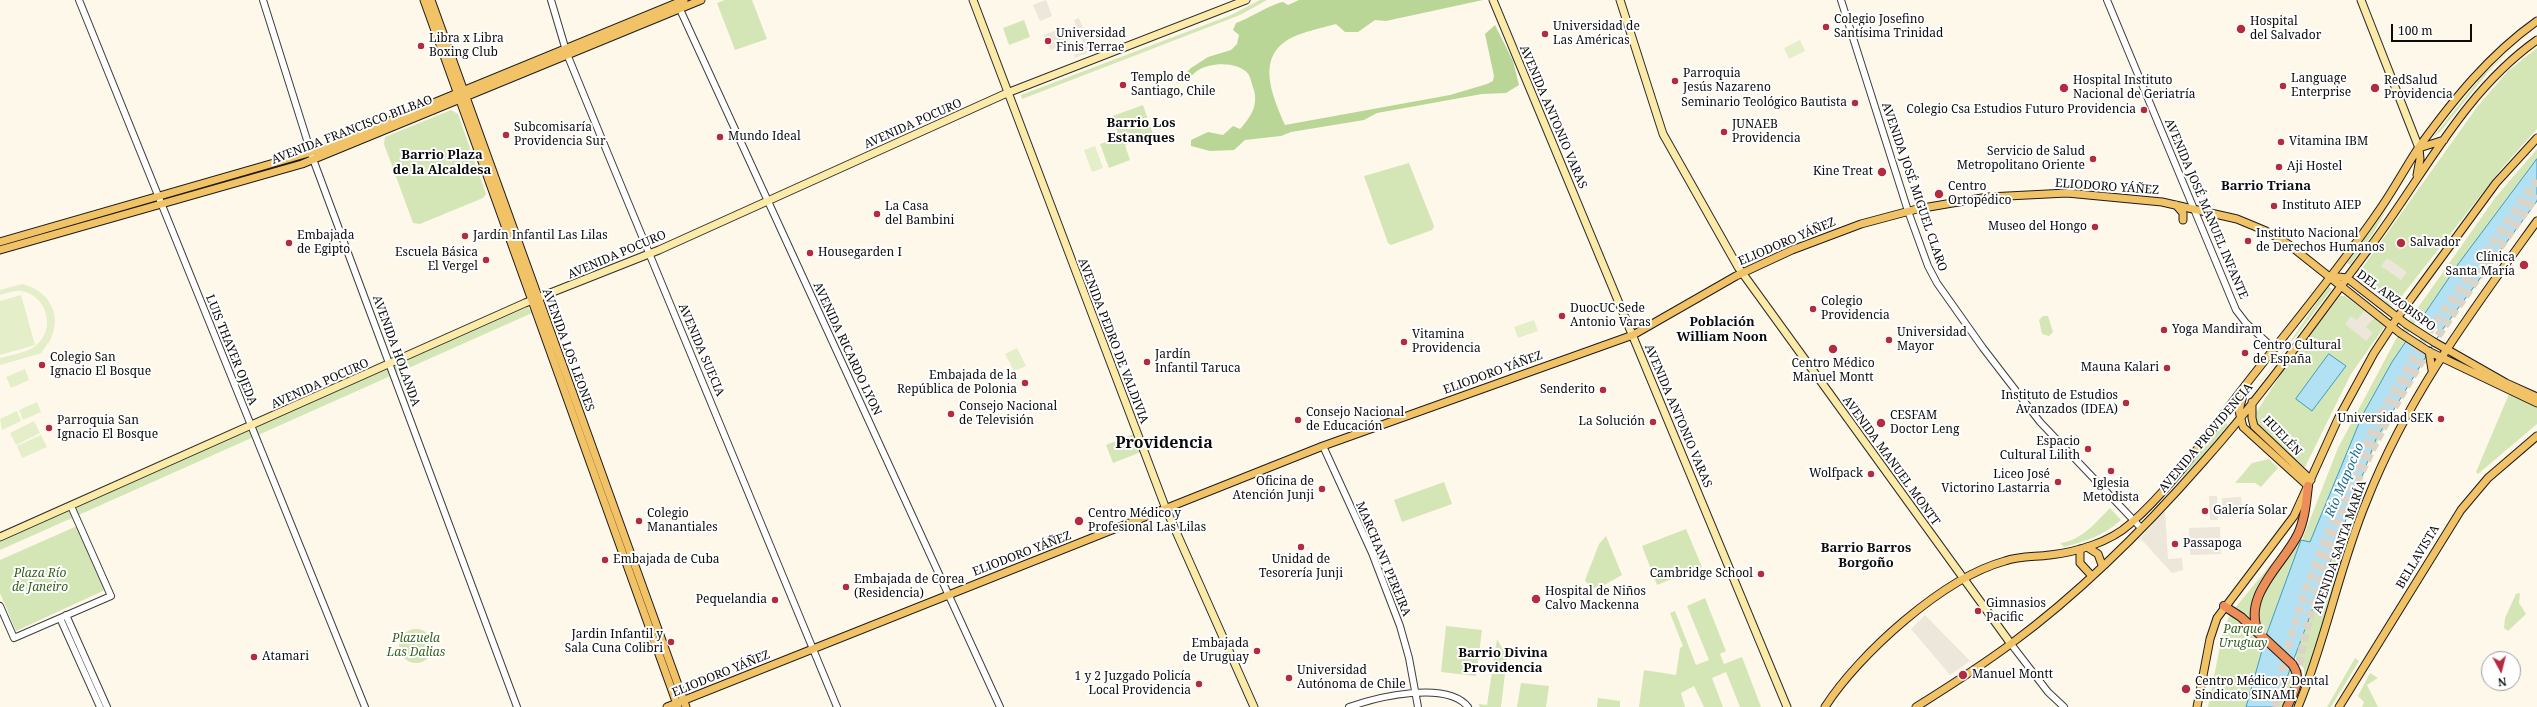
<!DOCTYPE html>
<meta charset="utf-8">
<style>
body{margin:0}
#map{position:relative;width:2537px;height:707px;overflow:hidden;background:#fef8ea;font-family:"Noto Serif",serif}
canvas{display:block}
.north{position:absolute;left:2481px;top:651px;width:40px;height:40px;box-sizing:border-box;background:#fff;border:1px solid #9d9d9d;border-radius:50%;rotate:173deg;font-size:11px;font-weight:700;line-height:16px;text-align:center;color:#0b0b0b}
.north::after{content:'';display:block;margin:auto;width:14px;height:18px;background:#b42b3f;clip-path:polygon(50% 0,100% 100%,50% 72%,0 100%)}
.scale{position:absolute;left:2391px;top:24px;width:81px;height:18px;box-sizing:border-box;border:2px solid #0b0b0b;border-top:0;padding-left:5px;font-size:12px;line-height:14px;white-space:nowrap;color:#0b0b0b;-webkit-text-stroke:3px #fff;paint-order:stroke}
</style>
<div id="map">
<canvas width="2537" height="707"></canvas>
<div class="north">N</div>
<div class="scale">100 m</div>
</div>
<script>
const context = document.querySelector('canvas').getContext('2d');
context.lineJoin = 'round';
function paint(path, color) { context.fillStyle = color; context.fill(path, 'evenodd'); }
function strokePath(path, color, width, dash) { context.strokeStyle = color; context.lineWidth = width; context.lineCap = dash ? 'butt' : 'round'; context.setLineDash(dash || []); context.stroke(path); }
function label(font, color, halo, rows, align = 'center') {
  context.font = font + ' "Noto Serif",serif'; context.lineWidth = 4; context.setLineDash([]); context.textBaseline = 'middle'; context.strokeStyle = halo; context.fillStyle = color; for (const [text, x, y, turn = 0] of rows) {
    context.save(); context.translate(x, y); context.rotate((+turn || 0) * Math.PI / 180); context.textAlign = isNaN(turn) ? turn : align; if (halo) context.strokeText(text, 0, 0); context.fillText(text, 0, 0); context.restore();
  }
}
paint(new Path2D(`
 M 725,0 L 752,0 L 767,39 L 735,50 L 717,3 Z
 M 1260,0 L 1267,0 L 1240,15 L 1022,99 L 1021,95 L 1231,15 Z
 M 1024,20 L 1030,37 L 1009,45 L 1003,28 Z
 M 2515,45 L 2489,71 L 2440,132 L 2433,137 L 2482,76 Z
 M 2537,48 L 2537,129 L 2502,168 L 2394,306 L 2389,305 L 2358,274 L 2477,107 L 2508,71 Z
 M 1143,105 L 1153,134 L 1125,145 L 1130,160 L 1109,168 L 1100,144 L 1119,137 L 1115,125 L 1110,126 L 1107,118 Z
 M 451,110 L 458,114 L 486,194 L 483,198 L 420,224 L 413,223 L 384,144 L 385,137 Z
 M 2537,149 L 2537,201 L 2442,332 L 2397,404 L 2369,459 L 2297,650 L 2336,549 L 2344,552 L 2305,682 L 2304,669 L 2295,656 L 2289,670 C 2298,681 2290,695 2285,707 L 2276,707 L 2280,693 L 2274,707 L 2208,707 L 2223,631 L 2230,614 L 2291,540 L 2302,540 L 2338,448 L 2396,339 L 2495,198 Z
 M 299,159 L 300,161 L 172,197 L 172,196 Z
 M 1409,163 L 1434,226 L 1432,230 L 1391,245 L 1388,243 L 1364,176 Z
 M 2388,207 L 2374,232 L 2350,265 L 2347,263 Z
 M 2328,286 L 2332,289 L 2247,400 L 2288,345 Z
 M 2340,296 L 2345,296 L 2385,326 L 2351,374 L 2305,467 L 2302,468 L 2258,428 L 2255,414 L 2285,368 Z
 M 528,307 L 532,313 L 0,550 L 0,539 Z
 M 2043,316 L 2048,316 L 2053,332 L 2049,336 L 2042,334 L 2039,320 Z
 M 2509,394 L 2537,406 L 2537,424 L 2478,474 L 2476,472 Z
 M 2225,421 L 2228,425 L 2202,457 L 2146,514 L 2182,476 Z
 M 1134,434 L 1141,452 L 1113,463 L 1106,445 Z
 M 2269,459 L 2278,468 L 2261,487 L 2255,483 L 2235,483 L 2252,463 Z
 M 1444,482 L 1452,504 L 1402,522 L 1394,500 Z
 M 2110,508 L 2121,520 C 2104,535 2087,541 2064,547 L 2060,543 C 2081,541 2096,522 2110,508 Z
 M 77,526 L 105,590 L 16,631 L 0,593 L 0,560 Z
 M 1686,529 L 1702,567 L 1657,585 L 1642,546 Z
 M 1606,536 L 1622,575 L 1599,588 L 1590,589 L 1585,580 L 1599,544 Z
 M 2520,593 L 2519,603 L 2526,614 L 2508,631 L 2504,628 L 2505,618 L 2516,594 Z
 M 1705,598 L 1726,651 L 1720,654 L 1724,664 L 1742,657 L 1761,707 L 1740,707 L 1726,672 L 1712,678 L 1723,707 L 1704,707 L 1694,686 L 1681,693 L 1685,707 L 1639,707 L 1644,670 L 1676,675 L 1680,648 L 1683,646 L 1670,613 L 1675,611 L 1696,665 L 1709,660 L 1687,606 Z
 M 1446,626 L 1482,630 L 1476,676 L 1441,672 Z
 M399 646a17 17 0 1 1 34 0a17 17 0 1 1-34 0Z
 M 1497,639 L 1507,657 L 1501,707 L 1480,707 L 1478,704 L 1487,705 Z
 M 2355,658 L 2359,661 L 2331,707 L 2327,707 Z
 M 2370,673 L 2378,678 L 2367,685 L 2378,707 L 2362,707 L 2364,702 L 2358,696 Z
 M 1521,683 L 1549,686 L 1546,707 L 1517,707 Z
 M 1598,698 L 1620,701 L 1620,707 L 1597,707 Z`), '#d4e6b6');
paint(new Path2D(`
 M 1299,0 L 1483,0 L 1386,21 L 1375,20 L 1358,32 L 1345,32 L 1336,24 C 1322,28 1297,33 1286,41 C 1256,61 1274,99 1285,125 L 1450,95 L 1487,84 L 1493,81 L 1494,76 L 1485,34 L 1495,25 L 1513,61 L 1519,85 L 1506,93 L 1482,94 L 1377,113 L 1364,120 L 1291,132 L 1281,136 L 1245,140 L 1234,150 L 1210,151 L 1191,146 L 1191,140 L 1208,132 L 1223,135 L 1233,126 L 1240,129 C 1251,117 1258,106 1254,90 C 1252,86 1251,79 1249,75 C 1239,61 1210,62 1197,71 C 1189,77 1187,81 1176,83 L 1191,68 L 1208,57 L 1231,50 L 1237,44 L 1239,35 L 1233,30 L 1236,23 C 1250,18 1271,4 1283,2 L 1288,5 Z`), '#b9d696');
paint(new Path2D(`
 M 1800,40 L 1805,51 L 1789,59 L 1784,48 Z
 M 1095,146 L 1103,168 L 1092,172 L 1084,150 Z
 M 22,284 C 47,289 63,314 51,338 C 49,344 42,349 42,353 L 0,365 L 0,358 C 11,355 26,353 35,346 C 57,330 47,295 21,291 C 14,290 7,293 0,295 L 0,290 Z
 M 21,295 L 35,345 L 0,355 L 0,301 Z
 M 1534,320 L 1538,331 L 1518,338 L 1514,327 Z
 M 1017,348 L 1026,366 L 1014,371 L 1005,354 Z
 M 25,369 L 29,380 L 11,388 L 6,377 Z
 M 37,402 L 41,412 L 23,420 L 19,410 Z
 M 17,411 L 21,421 L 2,430 L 0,419 Z
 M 34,421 L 40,433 L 16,445 L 10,433 Z
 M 41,435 L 47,447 L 22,458 L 17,446 Z`), '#e4eec8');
paint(new Path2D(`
 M 1046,0 L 1052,16 L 1040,21 L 1033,5 Z
 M 1079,18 L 1092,51 L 1075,58 L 1074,55 L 1086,51 L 1074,20 Z
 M 1062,28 L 1069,43 L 1050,50 L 1044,35 Z
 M 2387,258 L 2407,272 L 2401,280 L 2381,266 Z
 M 2365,310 L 2374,318 L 2366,327 L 2373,333 L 2366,341 L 2345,324 L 2351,316 L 2357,320 Z
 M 2209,496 L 2217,496 L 2218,520 L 2210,520 Z
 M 2241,497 L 2242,516 L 2223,517 L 2222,498 Z
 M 2165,511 L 2168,559 L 2182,558 L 2183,570 L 2172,573 L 2140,538 Z
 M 2220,527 L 2221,554 L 2190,555 L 2189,528 Z
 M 1925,615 L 1970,661 L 1950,675 L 1911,629 Z`), '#ece6db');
const water = new Path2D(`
 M 2537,159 L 2537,201 L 2442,330 L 2376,439 L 2276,707 L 2246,707 L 2267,633 L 2301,540 L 2310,542 L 2362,416 L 2392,362 L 2459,263 Z
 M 2329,354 L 2346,366 L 2312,411 L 2296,399 Z`);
paint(water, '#b2e1f3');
strokePath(water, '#3c9dc6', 1);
paint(new Path2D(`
 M 2419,317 L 2441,331 L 2427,353 L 2405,337 Z`), '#fef8ea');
strokePath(new Path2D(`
 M 2297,677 C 2315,567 2360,461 2418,367 C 2455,308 2497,252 2537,195
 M 2275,707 L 2285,657 L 2305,591 L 2349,482 L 2378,419 L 2426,336 L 2537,180`), '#dad4c9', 8, [8, 4]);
const tertiary = new Path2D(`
 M 79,0 L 365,707
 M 263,0 L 313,159 L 517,707
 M 551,0 L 567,54 L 608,154 L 837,707
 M 1841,0 L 1908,211 L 1928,266 L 1937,283 L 1983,348 L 2040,422 L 2141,528
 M 2107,0 L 2236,310 L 2246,323 L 2274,349
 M 678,5 L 1000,707
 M 1323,446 L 1372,553 L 1400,626 L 1409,658 L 1418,707
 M 0,606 L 14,638 L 111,596 L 71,506
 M 66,615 L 107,707
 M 60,618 L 100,707
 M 2011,644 L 2048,692 L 2064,707
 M 1349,707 C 1377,697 1447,680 1468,707`);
const secondary = new Path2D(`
 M 973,0 L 1166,509 L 1254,707
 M 1493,0 L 1787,707
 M 1620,0 L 1663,134 L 1738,267 L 2011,644
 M 2361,0 L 2419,148
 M 0,537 L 525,303 L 659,250 L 1007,93 L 1246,0`);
const primary = new Path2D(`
 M 424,0 L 678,707
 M 431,0 L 686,707
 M 2419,148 L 2444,140
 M 2417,175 L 2420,159 L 2419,148
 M 2176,205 L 2183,213 L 2183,220
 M 0,242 L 319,150 L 684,0
 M 0,250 L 302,164 L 701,0
 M 2330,276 L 2347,278 L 2406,324
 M 2434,342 L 2506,383 L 2537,397
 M 2428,351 L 2537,403
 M 2429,351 L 2432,370
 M 2244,391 L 2239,411 L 2243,427 L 2308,486
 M 2252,402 L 2252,418 L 2254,426 L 2311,480
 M 2087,547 L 2098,554 L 2102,565
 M 2080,549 L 2080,563 L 2091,575
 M 667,707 L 1323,446 L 1633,335 L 1736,276 L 1792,250 L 1861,224 L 1917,209 L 1988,197 L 2067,193 L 2162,202 L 2237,219 L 2266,231 L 2288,244 L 2400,333
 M 1825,707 C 1859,654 1943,578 2005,561 C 2019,556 2035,557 2050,555 C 2077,552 2110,542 2130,524 C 2175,485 2208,433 2244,387 C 2289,329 2337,272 2378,212 C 2393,191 2405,168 2419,147 C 2453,100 2489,55 2537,21
 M 1916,707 C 1948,687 1981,666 2012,643 C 2081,592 2146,527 2203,462 C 2262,396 2314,322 2367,251 C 2422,179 2462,93 2537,40
 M 2197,707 L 2210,639 L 2217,618 L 2294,516 L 2338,419 L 2374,353 L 2397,318 L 2496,183 L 2537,138
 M 2298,707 C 2326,640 2339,567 2367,500 C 2408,396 2472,311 2537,221
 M 2339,707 L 2461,510 L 2488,478 L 2537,436`);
const motorway = new Path2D(`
 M 2224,606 L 2241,617 L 2258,633
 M 2259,634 C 2241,596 2283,565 2298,534 C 2305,519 2306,502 2308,486
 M 2287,707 C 2294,692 2303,679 2292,664`);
strokePath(tertiary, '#3e3e3e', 8);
strokePath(secondary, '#2d2d2d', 9);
strokePath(primary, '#1c1c1c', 9);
strokePath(motorway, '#1c1c1c', 10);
strokePath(tertiary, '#fff', 6);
strokePath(secondary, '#fbeaa8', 7);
strokePath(primary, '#f2c266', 7);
strokePath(motorway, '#ed8e59', 8);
const primaryBridge = new Path2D(`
 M 2406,324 L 2434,342
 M 2400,333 L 2428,351`);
const motorwayBridge = new Path2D(`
 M 2263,637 L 2292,664`);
strokePath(primaryBridge, '#1c1c1c', 9, []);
strokePath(motorwayBridge, '#1c1c1c', 10, []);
strokePath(primaryBridge, '#f2c266', 7);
strokePath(motorwayBridge, '#ed8e59', 8);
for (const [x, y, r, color] of [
 [1826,27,4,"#b42b3f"],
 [2241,29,5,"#b42b3f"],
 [1545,34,4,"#b42b3f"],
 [1048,41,4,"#b42b3f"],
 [421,46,4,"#b42b3f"],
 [1675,81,4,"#b42b3f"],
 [1123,85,4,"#b42b3f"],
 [2283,86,4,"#b42b3f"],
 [2064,88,5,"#b42b3f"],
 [2375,88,5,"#b42b3f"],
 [1855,103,4,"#b42b3f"],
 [2144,110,4,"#b42b3f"],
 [1724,132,4,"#b42b3f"],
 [506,135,4,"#b42b3f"],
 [720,137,4,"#b42b3f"],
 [2281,142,4,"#b42b3f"],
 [2093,159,4,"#b42b3f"],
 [2279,167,4,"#b42b3f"],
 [1882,172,5,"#b42b3f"],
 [1939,194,5,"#b42b3f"],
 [2274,206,4,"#b42b3f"],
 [877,214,4,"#b42b3f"],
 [2095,227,4,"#b42b3f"],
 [465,236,4,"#b42b3f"],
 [2248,241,4,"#b42b3f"],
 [289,243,4,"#b42b3f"],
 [2401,243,5,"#b42b3f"],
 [810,253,4,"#b42b3f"],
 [486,260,4,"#b42b3f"],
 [2524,265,5,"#b42b3f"],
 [1813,309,4,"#b42b3f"],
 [1562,316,4,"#b42b3f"],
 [2164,330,4,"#b42b3f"],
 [1889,340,4,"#b42b3f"],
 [1404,342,4,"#b42b3f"],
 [1833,349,5,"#b42b3f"],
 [2245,353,4,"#b42b3f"],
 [1147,362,4,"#b42b3f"],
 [42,365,4,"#b42b3f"],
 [2167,368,4,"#b42b3f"],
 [1025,383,4,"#b42b3f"],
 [1603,390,4,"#b42b3f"],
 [2126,403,4,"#b42b3f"],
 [951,414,4,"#b42b3f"],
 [2441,419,4,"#b42b3f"],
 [1298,420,4,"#b42b3f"],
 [1653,422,4,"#b42b3f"],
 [1881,423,5,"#b42b3f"],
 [49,428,4,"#b42b3f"],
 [2088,449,4,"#b42b3f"],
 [2111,471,4,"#b42b3f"],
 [1871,474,4,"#b42b3f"],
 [2058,482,4,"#b42b3f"],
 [1322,489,4,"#b42b3f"],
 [2205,511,4,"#b42b3f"],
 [639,521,4,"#b42b3f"],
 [1079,521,5,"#b42b3f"],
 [2175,544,4,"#b42b3f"],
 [1301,547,4,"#b42b3f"],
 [605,560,4,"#b42b3f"],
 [1761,574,4,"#b42b3f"],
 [846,587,4,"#b42b3f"],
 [1536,599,5,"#b42b3f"],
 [775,600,4,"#b42b3f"],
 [1978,611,4,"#b42b3f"],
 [671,642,4,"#b42b3f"],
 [1257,651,4,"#b42b3f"],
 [254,657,4,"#b42b3f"],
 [1963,675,5,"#b42b3f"],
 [1289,678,4,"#b42b3f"],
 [1199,684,4,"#b42b3f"],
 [2186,689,5,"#b42b3f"]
]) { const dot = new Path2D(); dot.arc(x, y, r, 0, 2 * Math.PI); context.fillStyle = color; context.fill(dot); strokePath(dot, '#fff', 1.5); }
label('12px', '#0b0b0b', '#fff', [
 ["Colegio Josefino",1834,20],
 ["Santísima Trinidad",1834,34],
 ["Hospital",2250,22],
 ["del Salvador",2250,36],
 ["Universidad de",1553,27],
 ["Las Américas",1553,41],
 ["Universidad",1056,34],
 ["Finis Terrae",1056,48],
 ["Libra x Libra",429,39],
 ["Boxing Club",429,53],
 ["Parroquia",1683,74],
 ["Jesús Nazareno",1683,88],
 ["Templo de",1131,78],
 ["Santiago, Chile",1131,92],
 ["Language",2291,79],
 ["Enterprise",2291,93],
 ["Hospital Instituto",2073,81],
 ["Nacional de Geriatría",2073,95],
 ["RedSalud",2384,81],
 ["Providencia",2384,95],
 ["Seminario Teológico Bautista",1847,103,"right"],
 ["Colegio Csa Estudios Futuro Providencia",2136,110,"right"],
 ["JUNAEB",1732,125],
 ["Providencia",1732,139],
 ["Subcomisaría",514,128],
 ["Providencia Sur",514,142],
 ["Mundo Ideal",728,137],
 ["Vitamina IBM",2289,142],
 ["Servicio de Salud",2085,152,"right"],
 ["Metropolitano Oriente",2085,166,"right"],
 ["Aji Hostel",2287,167],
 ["Kine Treat",1873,172,"right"],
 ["Centro",1948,187],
 ["Ortopédico",1948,201],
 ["Instituto AIEP",2282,206],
 ["La Casa",885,207],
 ["del Bambini",885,221],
 ["Museo del Hongo",2087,227,"right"],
 ["Instituto Nacional",2256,234],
 ["de Derechos Humanos",2256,248],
 ["Embajada",297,236],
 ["de Egipto",297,250],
 ["Jardín Infantil Las Lilas",473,236],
 ["Salvador",2410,243],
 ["Escuela Básica",478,253,"right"],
 ["El Vergel",478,267,"right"],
 ["Housegarden I",818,253],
 ["Clínica",2515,258,"right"],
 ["Santa María",2515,272,"right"],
 ["Colegio",1821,302],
 ["Providencia",1821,316],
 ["DuocUC Sede",1570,309],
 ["Antonio Varas",1570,323],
 ["Yoga Mandiram",2172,330],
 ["Universidad",1897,333],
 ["Mayor",1897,347],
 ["Vitamina",1412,335],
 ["Providencia",1412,349],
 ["Centro Cultural",2253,346],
 ["de España",2253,360],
 ["Jardín",1155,355],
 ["Infantil Taruca",1155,369],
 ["Colegio San",50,358],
 ["Ignacio El Bosque",50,372],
 ["Centro Médico",1833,364,"center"],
 ["Manuel Montt",1833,378,"center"],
 ["Mauna Kalari",2159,368,"right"],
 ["Embajada de la",1017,376,"right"],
 ["República de Polonia",1017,390,"right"],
 ["Senderito",1595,390,"right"],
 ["Instituto de Estudios",2118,396,"right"],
 ["Avanzados (IDEA)",2118,410,"right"],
 ["Consejo Nacional",959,407],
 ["de Televisión",959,421],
 ["Consejo Nacional",1306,413],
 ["de Educación",1306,427],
 ["CESFAM",1890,416],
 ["Doctor Leng",1890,430],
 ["Universidad SEK",2433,419,"right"],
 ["Parroquia San",57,421],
 ["Ignacio El Bosque",57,435],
 ["La Solución",1645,422,"right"],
 ["Espacio",2080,442,"right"],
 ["Cultural Lilith",2080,456,"right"],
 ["Wolfpack",1863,474,"right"],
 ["Liceo José",2050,475,"right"],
 ["Victorino Lastarria",2050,489,"right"],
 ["Oficina de",1314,482,"right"],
 ["Atención Junji",1314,496,"right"],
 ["Iglesia",2111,484,"center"],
 ["Metodista",2111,498,"center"],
 ["Galería Solar",2213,511],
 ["Colegio",647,514],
 ["Manantiales",647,528],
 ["Centro Médico y",1088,514],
 ["Profesional Las Lilas",1088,528],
 ["Passapoga",2183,544],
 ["Embajada de Cuba",613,560],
 ["Unidad de",1301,560,"center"],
 ["Tesorería Junji",1301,574,"center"],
 ["Cambridge School",1753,574,"right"],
 ["Embajada de Corea",854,580],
 ["(Residencia)",854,594],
 ["Hospital de Niños",1545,592],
 ["Calvo Mackenna",1545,606],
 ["Pequelandia",767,600,"right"],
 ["Gimnasios",1986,604],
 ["Pacific",1986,618],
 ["Jardin Infantil y",663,635,"right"],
 ["Sala Cuna Colibri",663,649,"right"],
 ["Embajada",1249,644,"right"],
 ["de Uruguay",1249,658,"right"],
 ["Atamari",262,657],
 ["Universidad",1297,671],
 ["Autónoma de Chile",1297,685],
 ["Manuel Montt",1972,675],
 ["1 y 2 Juzgado Policía",1191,677,"right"],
 ["Local Providencia",1191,691,"right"],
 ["Centro Médico y Dental",2195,682],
 ["Sindicato SINAMI",2195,696]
], 'left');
label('12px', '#0b0b0b', '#fff', [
 ["AVENIDA ANTONIO VARAS",1553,117,67],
 ["AVENIDA POCURO",913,124,-24],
 ["AVENIDA FRANCISCO BILBAO",352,130,-21],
 ["AVENIDA JOSÉ MIGUEL CLARO",1914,187,71],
 ["ELIODORO YÁÑEZ",2107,187,4],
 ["AVENIDA JOSÉ MANUEL INFANTE",2206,209,67],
 ["ELIODORO YÁÑEZ",1787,242,-23],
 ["AVENIDA POCURO",617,255,-23],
 ["DEL ARZOBISPO",2396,301,36],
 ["AVENIDA PEDRO DE VALDIVIA",1113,341,69],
 ["AVENIDA RICARDO LYON",847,349,65],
 ["LUIS THAYER OJEDA",231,350,68],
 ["AVENIDA LOS LEONES",568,350,70],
 ["AVENIDA SUECIA",701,350,67],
 ["AVENIDA HOLANDA",396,351,70],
 ["ELIODORO YÁÑEZ",1493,373,-20],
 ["AVENIDA POCURO",320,384,-24],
 ["AVENIDA ANTONIO VARAS",1678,416,67],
 ["HUELÉN",2282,436,46],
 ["AVENIDA PROVIDENCIA",2206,438,-50],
 ["AVENIDA MANUEL MONTT",1891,461,54],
 ["AVENIDA SANTA MARÍA",2340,547,-71],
 ["ELIODORO YÁÑEZ",1022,554,-21],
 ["BELLAVISTA",2418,557,-59],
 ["MARCHANT PEREIRA",1383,559,67],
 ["ELIODORO YÁÑEZ",721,674,-22]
]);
label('italic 12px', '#335f1f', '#fff', [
 ["Plaza Río",40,574],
 ["de Janeiro",40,588],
 ["Parque",2243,630],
 ["Uruguay",2243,644],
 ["Plazuela",416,639],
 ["Las Dalias",416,653]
]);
label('bold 13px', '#0b0b0b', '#fff', [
 ["Barrio Los",1141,123],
 ["Estanques",1141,138],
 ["Barrio Plaza",442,155],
 ["de la Alcaldesa",442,170],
 ["Barrio Triana",2266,186],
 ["Población",1722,322],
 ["William Noon",1722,337],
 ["Barrio Barros",1866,548],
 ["Borgoño",1866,563],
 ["Barrio Divina",1503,653],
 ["Providencia",1503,668]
]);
label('italic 13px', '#1b6d96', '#fff', [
 ["Río Mapocho",2345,480,-67]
]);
label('bold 16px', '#0b0b0b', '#fff', [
 ["Providencia",1164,443]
]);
</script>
